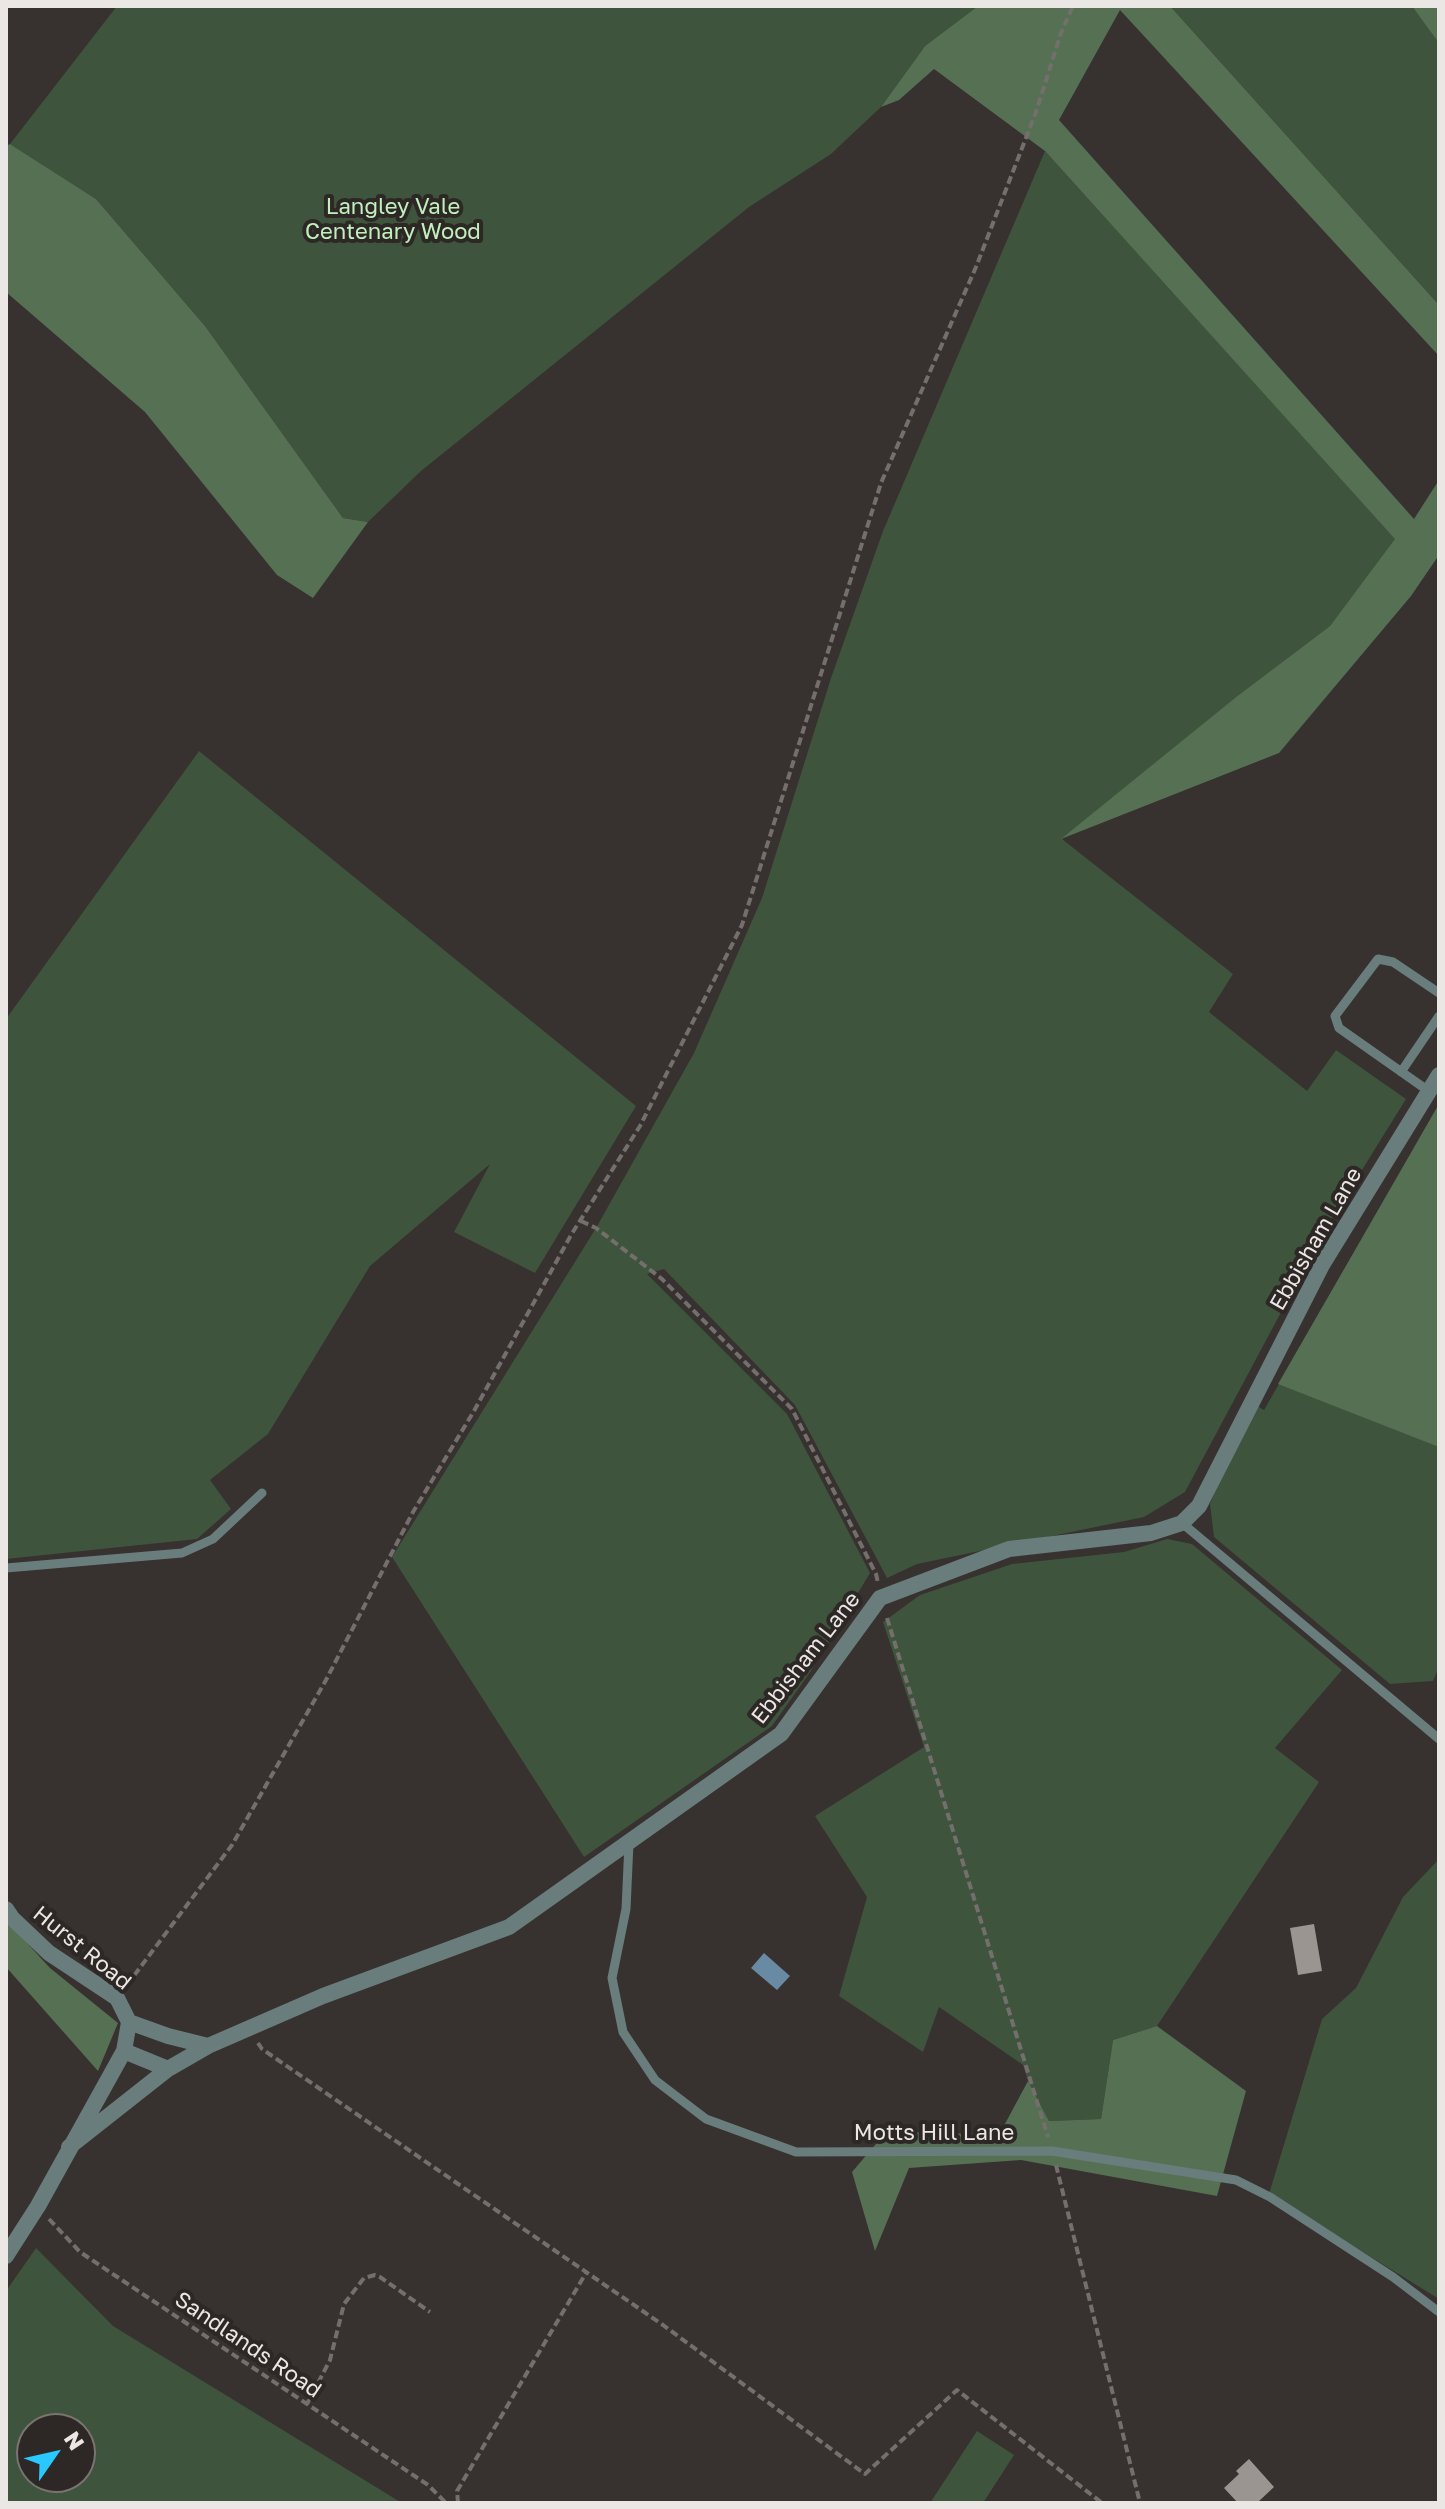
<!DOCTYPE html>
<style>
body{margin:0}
#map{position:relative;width:1445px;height:2509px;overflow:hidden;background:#37312f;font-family:"Golos Text",sans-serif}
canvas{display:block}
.frame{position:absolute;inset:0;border:8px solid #eae7e5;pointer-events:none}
.north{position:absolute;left:16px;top:2413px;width:80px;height:80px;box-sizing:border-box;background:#2d2826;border:2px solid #797472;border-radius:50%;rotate:56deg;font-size:22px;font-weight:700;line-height:32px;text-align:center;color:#eae7e5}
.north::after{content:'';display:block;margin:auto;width:28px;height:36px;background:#29c8ff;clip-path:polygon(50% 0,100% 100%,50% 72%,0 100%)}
</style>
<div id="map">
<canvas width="1445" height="2509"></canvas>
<div class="frame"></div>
<div class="north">N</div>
</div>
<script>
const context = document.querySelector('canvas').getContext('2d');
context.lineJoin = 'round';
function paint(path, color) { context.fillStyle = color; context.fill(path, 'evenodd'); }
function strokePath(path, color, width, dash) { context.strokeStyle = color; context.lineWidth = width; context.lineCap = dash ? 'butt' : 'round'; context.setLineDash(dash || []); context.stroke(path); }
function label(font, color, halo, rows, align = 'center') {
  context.font = font + ' "Golos Text",sans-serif'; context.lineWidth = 8; context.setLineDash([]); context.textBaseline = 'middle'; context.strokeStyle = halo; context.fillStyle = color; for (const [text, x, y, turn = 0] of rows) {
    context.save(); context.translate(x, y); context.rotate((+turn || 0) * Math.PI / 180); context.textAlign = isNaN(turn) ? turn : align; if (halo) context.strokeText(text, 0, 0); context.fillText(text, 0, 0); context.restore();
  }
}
paint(new Path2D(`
 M 117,6 L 978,6 L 925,46 L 881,107 L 831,154 L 749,207 L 421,471 L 368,522 L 343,518 L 205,326 L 96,199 L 10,144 Z
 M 1170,6 L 1439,6 L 1439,305 Z
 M 1045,151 L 1396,539 L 1330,626 L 1236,697 L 1062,839 L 1233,974 L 1209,1012 L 1307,1091 L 1336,1050 L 1406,1099 L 1326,1228 L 1185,1492 L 1144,1517 L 917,1564 L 887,1578 L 795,1405 L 664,1269 L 647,1274 L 787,1414 L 870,1573 L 813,1668 L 772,1726 L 584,1857 L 392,1557 L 596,1228 L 694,1053 L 762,898 L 831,678 L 883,531 Z
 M 199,751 L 636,1106 L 535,1273 L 454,1232 L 490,1164 L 370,1266 L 268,1434 L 210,1480 L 231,1509 L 197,1539 L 6,1559 L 6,1019 Z
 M 1439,1104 L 1439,1667 L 1433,1681 L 1390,1684 L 1214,1537 L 1210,1504 L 1252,1403 L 1264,1410 Z
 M 1167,1539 L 1192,1544 L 1342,1670 L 1275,1748 L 1319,1782 L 1157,2026 L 1113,2040 L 1101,2119 L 1049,2121 L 1028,2081 L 1023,2065 L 939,2007 L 923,2052 L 839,1996 L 867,1897 L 815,1816 L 924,1747 L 883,1622 L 920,1595 L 1012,1564 L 1124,1552 Z
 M 1439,1859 L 1439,2299 L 1269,2194 L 1322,2019 L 1356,1988 L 1403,1897 Z
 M 36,2248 L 113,2326 L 402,2503 L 6,2503 L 6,2291 ZM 32,2429 L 80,2429 L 80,2477 L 32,2477 Z
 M 977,2431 L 1014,2455 L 983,2503 L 930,2503 Z`), '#3e543c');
paint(new Path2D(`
 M 978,6 L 1170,6 L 1439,305 L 1439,356 L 1120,10 L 1059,120 L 1414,519 L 1439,480 L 1439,555 L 1411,596 L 1279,753 L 1061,839 L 1236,697 L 1330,626 L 1395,539 L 1045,151 L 934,69 L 899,100 L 881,107 L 925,46 Z
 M 1412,6 L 1439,6 L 1439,43 Z
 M 10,144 L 96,199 L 205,326 L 343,518 L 368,522 L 313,598 L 277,575 L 145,412 L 6,292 L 6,146 Z
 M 1439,1104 L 1439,1447 L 1278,1384 Z
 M 6,1920 L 50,1968 L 118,2023 L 98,2071 L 6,1967 Z
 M 1157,2026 L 1246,2091 L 1217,2196 L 1021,2160 L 909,2168 L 875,2251 L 852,2172 L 887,2131 L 999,2135 L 1028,2081 L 1049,2121 L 1101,2119 L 1113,2040 Z`), '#567054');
paint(new Path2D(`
 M 764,1953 L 790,1976 L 777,1990 L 751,1968 Z`), '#688aa3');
paint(new Path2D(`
 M 1314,1924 L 1322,1971 L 1298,1975 L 1290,1928 Z
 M 1249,2459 L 1274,2487 L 1257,2503 L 1238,2503 L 1224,2488 L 1239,2474 L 1236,2471 Z`), '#9b9592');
strokePath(new Path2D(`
 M 581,1221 L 596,1228 L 662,1279 L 792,1409 L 876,1574 L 878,1583
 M 887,1618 L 1048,2137
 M 127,1985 L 232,1845 L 326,1680 L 413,1512 L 474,1411 L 571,1235 L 640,1126 L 742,925 L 881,483 L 976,267 L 1036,112 L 1061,33 L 1073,6
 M 258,2043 L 262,2049 L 663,2325 L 865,2474 L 957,2390 L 1102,2503
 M 1056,2165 L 1140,2503
 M 49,2219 L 80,2252 L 428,2485 L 446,2503
 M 307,2404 L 330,2360 L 344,2304 L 364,2278 L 375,2275 L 380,2277 L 430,2312
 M 458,2503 L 457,2491 L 586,2273`), '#746f6d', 4, [8, 4]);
strokePath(new Path2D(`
 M 1401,1072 L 1439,1016
 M 1430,1092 L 1339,1028 L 1335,1016 L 1378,959 L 1393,962 L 1439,993
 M 1182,1523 L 1439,1739
 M 6,1568 L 182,1553 L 213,1539 L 262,1493
 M 629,1843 L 626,1909 L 612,1978 L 623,2032 L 655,2080 L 706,2119 L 796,2152 L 1052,2151 L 1236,2180 L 1270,2197 L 1393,2277 L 1439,2312`), '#687d7c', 9);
strokePath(new Path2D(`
 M 6,1909 L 12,1918 L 49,1953 L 117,1998 L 129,2022
 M 129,2022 L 168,2036 L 208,2046
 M 124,2051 L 168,2069
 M 69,2147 L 168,2069 L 208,2046 L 323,1996 L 509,1927 L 781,1734 L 880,1598 L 1009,1549 L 1151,1533 L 1182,1523 L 1199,1506 L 1322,1265 L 1439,1075
 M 6,2256 L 38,2206 L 124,2051 L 129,2022`), '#687d7c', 16);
label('22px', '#c1f0bd', '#2d2826', [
 ["Langley Vale",393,207],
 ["Centenary Wood",393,232]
]);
label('22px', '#eae7e5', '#2d2826', [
 ["Ebbisham Lane",1316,1239,-60],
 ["Ebbisham Lane",806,1658,-52],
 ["Hurst Road",82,1948,39],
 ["Motts Hill Lane",934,2133],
 ["Sandlands Road",248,2345,34]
]);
</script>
